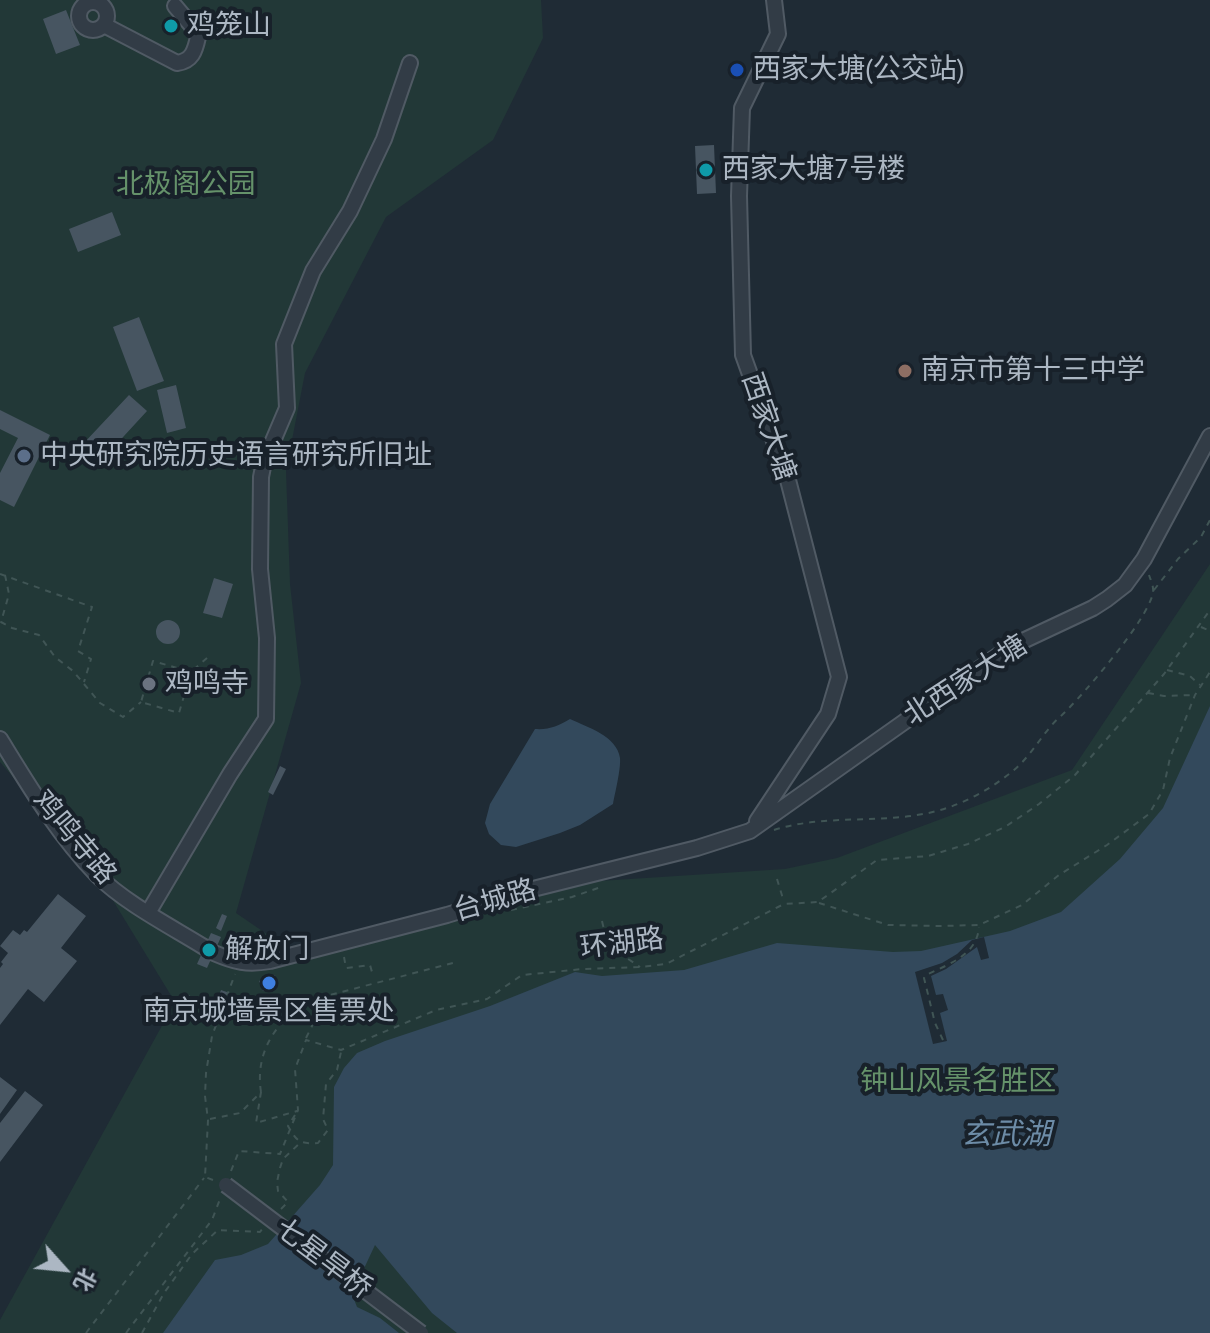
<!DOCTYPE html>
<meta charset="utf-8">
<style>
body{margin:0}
#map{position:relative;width:1210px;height:1333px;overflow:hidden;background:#1f2b35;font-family:"PT Sans","Noto Sans SC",sans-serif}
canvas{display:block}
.north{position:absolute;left:24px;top:1229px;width:80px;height:80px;-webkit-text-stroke:6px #18212a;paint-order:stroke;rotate:117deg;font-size:22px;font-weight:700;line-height:32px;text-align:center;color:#acb7c3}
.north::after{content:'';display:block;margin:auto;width:28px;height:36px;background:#acb7c3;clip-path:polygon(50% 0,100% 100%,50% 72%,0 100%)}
</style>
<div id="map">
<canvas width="1210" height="1333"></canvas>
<div class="north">北</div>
</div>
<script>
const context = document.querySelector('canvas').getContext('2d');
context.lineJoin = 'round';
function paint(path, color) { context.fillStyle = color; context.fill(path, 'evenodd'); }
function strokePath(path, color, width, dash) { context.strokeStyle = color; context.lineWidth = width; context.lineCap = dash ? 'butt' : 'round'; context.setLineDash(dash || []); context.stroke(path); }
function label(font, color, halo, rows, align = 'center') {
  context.font = font + ' "PT Sans","Noto Sans SC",sans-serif'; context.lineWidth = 8; context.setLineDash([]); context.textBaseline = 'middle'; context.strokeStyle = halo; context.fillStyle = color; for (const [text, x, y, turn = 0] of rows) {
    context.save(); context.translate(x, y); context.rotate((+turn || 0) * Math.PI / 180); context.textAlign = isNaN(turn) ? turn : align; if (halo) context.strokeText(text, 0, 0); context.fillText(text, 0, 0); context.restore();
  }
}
paint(new Path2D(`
 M 0,0 L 541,0 L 543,38 L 493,140 L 386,217 L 305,373 L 286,471 L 290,584 L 301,683 L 236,913 L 296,954 L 522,886 L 785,869 L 837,858 L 1072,770 L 1210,564 L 1210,1333 L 0,1333 L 0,1320 L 175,1002 L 98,876 L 0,762 Z`), '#223837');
paint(new Path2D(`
 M 1210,706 L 1210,1333 L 457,1333 L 432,1313 L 375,1245 L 352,1294 L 357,1307 L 380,1318 L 399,1333 L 163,1333 L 215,1260 L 241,1255 L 268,1244 L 320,1185 L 333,1165 L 334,1087 L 344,1068 L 357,1053 L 385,1041 L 490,1006 L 575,972 L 602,976 L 684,970 L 777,943 L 893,952 L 921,951 L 1010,931 L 1061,912 L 1120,859 L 1163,808 Z
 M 570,719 C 587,727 617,736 620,758 C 621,769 615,793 613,804 L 580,825 L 560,833 L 516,847 L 501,845 L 489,834 L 485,823 L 490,804 L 535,729 C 549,730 558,726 570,719 Z`), '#33495c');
paint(new Path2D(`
 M 984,937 L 989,958 L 981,960 L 977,947 L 946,969 L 931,976 L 936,995 L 943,994 L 948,1010 L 940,1013 L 947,1041 L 933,1044 L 915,972 L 942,963 L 957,954 L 972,940 Z`), '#1f2b35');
paint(new Path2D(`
 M 66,10 L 80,45 L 56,54 L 43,19 Z
 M 714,145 L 716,193 L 697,194 L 695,146 Z
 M 112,212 L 121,235 L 78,252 L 69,229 Z
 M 139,317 L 164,381 L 137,391 L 113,327 Z
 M 176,385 L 186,428 L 167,433 L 157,390 Z
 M 129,395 L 147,411 L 101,461 L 83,444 Z
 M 0,410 L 50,435 L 14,507 L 0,500 L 0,473 L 18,438 L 0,429 Z
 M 214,578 L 233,584 L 222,618 L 203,613 Z
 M156 632a12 12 0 1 1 24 0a12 12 0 1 1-24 0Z
 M 280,766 L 286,769 L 273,795 L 268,792 Z
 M 58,894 L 86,916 L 61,948 L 77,961 L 44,1002 L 28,989 L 0,1025 L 0,968 L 3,964 L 1,962 L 8,953 L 0,946 L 13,930 L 20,935 L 24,930 L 27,932 Z
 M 222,914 L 227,916 L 221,931 L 216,928 Z
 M 211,933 L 221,937 L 207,968 L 197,964 Z
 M 275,975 L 278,985 L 263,991 L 259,981 Z
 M 221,990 L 238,996 L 234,1005 L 218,998 Z
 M 187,994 L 192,997 L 185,1012 L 180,1009 Z
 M 0,1077 L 17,1090 L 0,1114 Z
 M 25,1091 L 43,1105 L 0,1162 L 0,1123 Z`), '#475561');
const minor = new Path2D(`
 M79 16a14 14 0 1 1 28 0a14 14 0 1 1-28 0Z
 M 104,25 L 177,63 C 192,61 195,51 198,37 L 191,25 L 175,6
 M 0,739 C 29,786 58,835 97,875 C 125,903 170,926 204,947
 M 757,821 L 828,714 L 839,677 L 788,480 L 743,355 L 739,196 L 742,108 L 778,34 L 774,0
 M 148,913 L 230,774 L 266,719 L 267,638 L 260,569 L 261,477 L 264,462 L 287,408 L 284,344 L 313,271 L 350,211 L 384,139 L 410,63
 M 214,953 C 235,962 247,965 270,961 L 447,915 L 525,891 L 697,848 L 750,831 L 1010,647 L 1093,608 L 1107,599 L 1125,585 L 1144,559 L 1210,436`);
strokePath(minor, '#505a64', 18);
strokePath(new Path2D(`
 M 0,574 L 92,607 L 78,651 L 91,659 L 84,682
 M 5,575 L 9,594 L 1,622 L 12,628 L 39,635 L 55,657 L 73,671 L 100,703 L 123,717 L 141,702
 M 1154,590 L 1178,559 L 1201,537 L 1210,520
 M 1201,627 L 1210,631
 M 1167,670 L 1190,676 L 1200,685
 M 191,672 L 179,713 L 141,702 L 153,661 L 191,672 L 207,658
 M 1148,693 L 1164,696 L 1194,695
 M 774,830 C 831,812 893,827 950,807 C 972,799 995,786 1014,770 C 1033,754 1044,730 1062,715 C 1084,694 1147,621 1153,593 C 1154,587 1151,581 1149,575
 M 777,879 L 784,902
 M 819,903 L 888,925 L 941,926 L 979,925 L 1022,905 L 1059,875 L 1107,845 L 1149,814 L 1163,790 L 1170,758 L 1195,695 L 1210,672
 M 511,910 L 572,897 L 601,887
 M 602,921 C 608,949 617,951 640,967
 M 344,957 L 346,968 L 370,965 L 372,972
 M 306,1038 L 314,1022 L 326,1007
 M 943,1040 L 935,1023 L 924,978 L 926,975 C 949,964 977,955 979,927
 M 261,1092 C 254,1048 281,1012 322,997 L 453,963
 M 295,1115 L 288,1126 C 297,1142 300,1144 318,1143 L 328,1130 L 323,1119 L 326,1084 L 337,1070 L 341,1052
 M 210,1119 L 240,1113 L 261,1092 L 256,1123 L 297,1111
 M 231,1171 L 239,1151 L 280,1154 L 298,1110 L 295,1069 L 306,1040 L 341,1050 L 436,1010 L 487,999 L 522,975 L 583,969 L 640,967 L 666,964 L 784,904 L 818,902 L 877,860 L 928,856 L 968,844 L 1005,827 L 1039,804 L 1075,775 L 1164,674 L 1210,610
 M 213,1180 L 205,1177 L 208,1120 L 205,1096 L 206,1073 L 212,1036 L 235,974
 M 281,1209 L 288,1202 L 278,1191 L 277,1182 L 280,1168 L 283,1159 L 301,1142
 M 86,1333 L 204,1178
 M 126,1333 L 212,1220 L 220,1199
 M 142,1333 L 164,1293 L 192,1254 L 218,1230 L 260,1232 L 263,1228`), '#405555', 2, [6, 6]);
strokePath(minor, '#323c46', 14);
const minorBridge = new Path2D(`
 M 226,1185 L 421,1333`);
strokePath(minorBridge, '#505a64', 18, []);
strokePath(minorBridge, '#323c46', 14);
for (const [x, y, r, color] of [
 [171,26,8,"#0f9aa8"],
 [737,70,8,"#1a4fb4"],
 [706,170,8,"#0f9aa8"],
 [905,371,8,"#8d6e63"],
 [24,456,8,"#5c6f8a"],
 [149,684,8,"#6b7280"],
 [209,950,8,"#0f9aa8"],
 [269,983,8,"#3f7fe0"]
]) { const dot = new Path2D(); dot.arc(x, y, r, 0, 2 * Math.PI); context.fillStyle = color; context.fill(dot); strokePath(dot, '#18212a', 3); }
label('28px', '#acb7c3', '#18212a', [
 ["鸡笼山",187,26],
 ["西家大塘(公交站)",753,70],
 ["西家大塘7号楼",722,170],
 ["南京市第十三中学",921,371],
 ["中央研究院历史语言研究所旧址",40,456],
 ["鸡鸣寺",165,684],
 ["解放门",225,950],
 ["南京城墙景区售票处",269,1012,"center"]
], 'left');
label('28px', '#65926a', '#18212a', [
 ["北极阁公园",186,185],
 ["钟山风景名胜区",958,1082]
]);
label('28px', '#acb7c3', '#18212a', [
 ["西家大塘",768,427,71],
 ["北西家大塘",966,681,-33],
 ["鸡鸣寺路",74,838,50],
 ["台城路",495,901,-16],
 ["环湖路",622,944,-7],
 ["七星旱桥",323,1259,37]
]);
label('italic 30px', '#6d8ca7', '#18212a', [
 ["玄武湖",1006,1135]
]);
</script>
